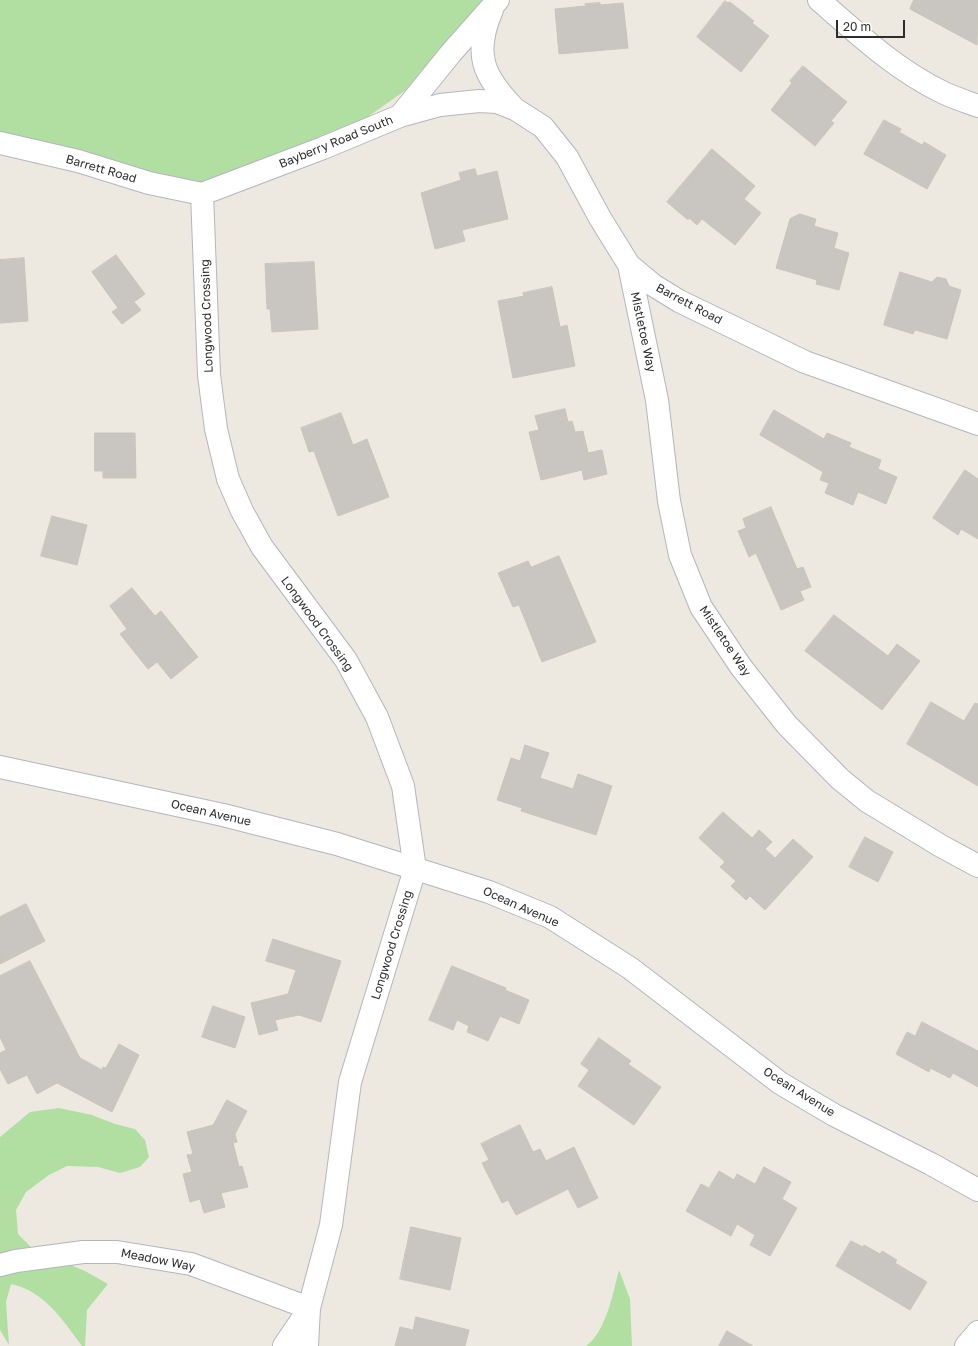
<!DOCTYPE html>
<style>
body{margin:0}
#map{position:relative;width:978px;height:1346px;overflow:hidden;background:#ede9e0;font-family:"Golos Text",sans-serif}
canvas{display:block}
.scale{position:absolute;left:836px;top:20px;width:69px;height:18px;box-sizing:border-box;border:2px solid #2d2d2d;border-top:0;padding-left:5px;font-size:12px;line-height:14px;white-space:nowrap;color:#2d2d2d;-webkit-text-stroke:3px #fff;paint-order:stroke}
</style>
<div id="map">
<canvas width="978" height="1346"></canvas>
<div class="scale">20 m</div>
</div>
<script>
const context = document.querySelector('canvas').getContext('2d');
context.lineJoin = 'round';
function paint(path, color) { context.fillStyle = color; context.fill(path, 'evenodd'); }
function strokePath(path, color, width, dash) { context.strokeStyle = color; context.lineWidth = width; context.lineCap = dash ? 'butt' : 'round'; context.setLineDash(dash || []); context.stroke(path); }
function label(font, color, halo, rows, align = 'center') {
  context.font = font + ' "Golos Text",sans-serif'; context.lineWidth = 3; context.setLineDash([]); context.textBaseline = 'middle'; context.strokeStyle = halo; context.fillStyle = color; for (const [text, x, y, turn = 0] of rows) {
    context.save(); context.translate(x, y); context.rotate((+turn || 0) * Math.PI / 180); context.textAlign = isNaN(turn) ? turn : align; if (halo) context.strokeText(text, 0, 0); context.fillText(text, 0, 0); context.restore();
  }
}
paint(new Path2D(`
 M 0,0 L 487,0 L 406,90 L 323,148 L 200,186 L 0,144 Z
 M 59,1108 L 92,1115 L 115,1124 L 135,1129 L 145,1140 L 149,1157 L 140,1167 L 120,1173 L 98,1167 L 67,1166 L 49,1175 L 26,1192 L 16,1210 L 18,1234 L 33,1249 L 85,1271 L 108,1284 L 87,1310 L 85,1346 L 82,1346 C 63,1320 44,1291 11,1284 L 6,1302 L 9,1345 L 0,1330 L 0,1137 L 30,1112 Z
 M 619,1270 L 630,1299 L 632,1346 L 586,1346 C 606,1332 613,1293 619,1270 Z`), '#b1dfa2');
const building = new Path2D(`
 M 914,0 L 978,0 L 977,45 L 910,9 Z
 M 725,1 L 728,3 L 730,2 L 754,21 L 752,23 L 769,36 L 741,72 L 697,37 Z
 M 600,3 L 600,5 L 623,3 L 628,48 L 559,54 L 555,9 L 586,6 L 585,4 Z
 M 803,66 L 847,102 L 831,121 L 834,123 L 815,146 L 771,110 L 792,83 L 790,81 Z
 M 884,120 L 901,129 L 899,132 L 922,145 L 924,142 L 946,155 L 927,189 L 864,154 Z
 M 712,149 L 755,186 L 744,199 L 761,213 L 735,245 L 702,219 L 697,225 L 689,218 L 688,220 L 667,202 Z
 M 475,169 L 477,176 L 497,171 L 508,219 L 462,230 L 465,241 L 435,249 L 421,193 L 461,180 L 459,173 Z
 M 800,214 L 816,219 L 814,226 L 838,233 L 834,248 L 849,253 L 839,290 L 816,284 L 817,280 L 776,268 L 790,219 Z
 M 116,255 L 145,294 L 134,302 L 141,310 L 122,324 L 112,312 L 118,308 L 92,272 Z
 M 24,258 L 28,321 L 0,323 L 0,260 Z
 M 314,262 L 318,329 L 272,332 L 270,309 L 267,309 L 265,264 Z
 M 900,272 L 932,282 L 937,277 L 946,279 L 949,286 L 961,290 L 947,339 L 915,330 L 913,334 L 884,325 Z
 M 552,287 L 560,327 L 567,325 L 575,366 L 513,378 L 498,301 L 524,296 L 523,293 Z
 M 565,409 L 568,422 L 572,421 L 575,432 L 583,431 L 588,453 L 602,450 L 607,474 L 584,480 L 582,470 L 541,480 L 529,432 L 539,430 L 535,416 Z
 M 774,410 L 824,439 L 827,433 L 851,443 L 849,447 L 881,460 L 878,469 L 897,477 L 886,504 L 858,492 L 853,505 L 825,493 L 829,483 L 820,480 L 823,472 L 760,435 Z
 M 341,413 L 353,445 L 367,439 L 389,497 L 338,516 L 314,451 L 309,452 L 301,428 Z
 M 95,433 L 135,433 L 136,478 L 103,478 L 103,471 L 95,471 Z
 M 965,470 L 978,479 L 978,539 L 961,529 L 958,535 L 933,518 Z
 M 771,507 L 797,569 L 803,567 L 811,587 L 800,591 L 804,600 L 781,610 L 756,553 L 749,557 L 738,531 L 746,528 L 743,519 Z
 M 52,516 L 87,525 L 77,565 L 41,556 Z
 M 559,556 L 596,642 L 542,662 L 519,605 L 513,607 L 498,573 L 528,561 L 531,567 Z
 M 132,588 L 155,616 L 161,611 L 198,657 L 171,679 L 157,662 L 148,669 L 120,634 L 127,629 L 110,606 Z
 M 834,615 L 888,656 L 897,644 L 920,661 L 882,710 L 805,651 Z
 M 931,702 L 964,721 L 975,703 L 978,704 L 978,786 L 907,744 Z
 M 525,745 L 549,753 L 540,778 L 573,789 L 578,774 L 612,786 L 596,835 L 521,811 L 522,808 L 497,800 L 511,758 L 520,761 Z
 M 723,812 L 752,838 L 759,830 L 772,842 L 765,849 L 775,858 L 793,839 L 813,857 L 765,910 L 750,896 L 746,900 L 731,886 L 736,881 L 720,867 L 725,862 L 699,838 Z
 M 865,837 L 893,852 L 878,882 L 849,867 Z
 M 26,904 L 45,941 L 0,964 L 0,917 Z
 M 273,939 L 341,961 L 321,1022 L 299,1015 L 275,1020 L 278,1030 L 259,1035 L 251,1003 L 288,994 L 296,970 L 266,961 Z
 M 30,961 L 80,1058 L 102,1070 L 103,1067 L 106,1068 L 119,1044 L 139,1055 L 112,1112 L 57,1083 L 37,1094 L 27,1075 L 8,1084 L 0,1069 L 0,1053 L 6,1050 L 0,1037 L 0,976 Z
 M 452,966 L 506,988 L 505,990 L 529,1000 L 519,1024 L 500,1016 L 488,1041 L 467,1032 L 469,1026 L 457,1020 L 453,1030 L 429,1020 Z
 M 213,1006 L 245,1017 L 235,1048 L 202,1037 Z
 M 922,1022 L 978,1051 L 978,1087 L 953,1073 L 950,1078 L 930,1068 L 929,1072 L 896,1054 L 907,1032 L 915,1036 Z
 M 599,1038 L 631,1061 L 628,1064 L 661,1087 L 634,1125 L 578,1086 L 589,1070 L 581,1064 Z
 M 227,1100 L 247,1111 L 235,1134 L 237,1142 L 233,1143 L 239,1167 L 242,1166 L 248,1187 L 221,1193 L 225,1207 L 204,1213 L 200,1199 L 190,1202 L 183,1174 L 192,1172 L 187,1155 L 193,1154 L 187,1132 L 213,1125 Z
 M 520,1125 L 533,1152 L 540,1149 L 546,1161 L 574,1147 L 598,1198 L 578,1208 L 568,1189 L 516,1215 L 508,1200 L 502,1203 L 482,1163 L 489,1160 L 481,1144 Z
 M 764,1167 L 791,1182 L 782,1199 L 797,1208 L 770,1256 L 750,1245 L 755,1235 L 737,1224 L 731,1236 L 686,1211 L 701,1184 L 709,1188 L 719,1171 L 734,1180 L 737,1174 L 755,1184 Z
 M 411,1227 L 461,1238 L 450,1290 L 400,1279 Z
 M 851,1241 L 863,1247 L 864,1245 L 880,1254 L 882,1251 L 897,1260 L 895,1263 L 927,1282 L 910,1310 L 836,1266 Z
 M 416,1317 L 469,1330 L 465,1346 L 395,1346 L 400,1327 L 413,1330 Z
 M 727,1331 L 753,1346 L 719,1346 Z`);
paint(building, '#c9c5c0');
strokePath(building, '#c8c5ba', 1);
const minor = new Path2D(`
 M 819,0 C 858,34 896,70 944,93 C 955,98 967,102 978,106
 M 492,10 C 473,54 483,76 514,108
 M 400,116 L 451,53 L 498,0
 M 0,143 L 78,161 L 149,183 L 202,194
 M 202,194 L 209,375 L 216,429 L 228,479 L 242,511 L 262,547 L 346,660 L 377,717 L 403,786 L 415,869 L 350,1082 L 331,1225 L 309,1308 L 307,1346
 M 202,194 L 323,148 L 400,116 L 440,105 L 479,101 L 497,102 L 515,109 L 543,127 L 567,157 L 600,218 L 629,265 L 653,285 L 679,301 L 805,362 L 978,424
 M 629,265 L 657,400 L 669,501 L 680,555 L 701,607 L 741,667 L 787,725 L 840,779 L 867,801 L 941,846 L 978,866
 M 0,767 L 223,815 L 337,844 L 489,892 L 550,917 L 630,968 L 780,1083 L 834,1115 L 931,1164 L 978,1190
 M 0,1265 L 16,1261 L 83,1252 L 117,1252 L 191,1264 L 309,1308
 M 284,1346 L 309,1309
 M 966,1346 L 978,1332`);
strokePath(minor, '#b4b5bf', 24);
strokePath(minor, '#fff', 22);
label('12px', '#2d2d2d', '#fff', [
 ["Bayberry Road South",336,142,-22],
 ["Barrett Road",101,169,16],
 ["Barrett Road",689,304,28],
 ["Longwood Crossing",207,316,-92],
 ["Mistletoe Way",643,332,78],
 ["Longwood Crossing",317,624,54],
 ["Mistletoe Way",725,641,56],
 ["Ocean Avenue",211,813,13],
 ["Ocean Avenue",521,907,24],
 ["Longwood Crossing",392,945,-73],
 ["Ocean Avenue",799,1092,32],
 ["Meadow Way",158,1260,11]
]);
</script>
